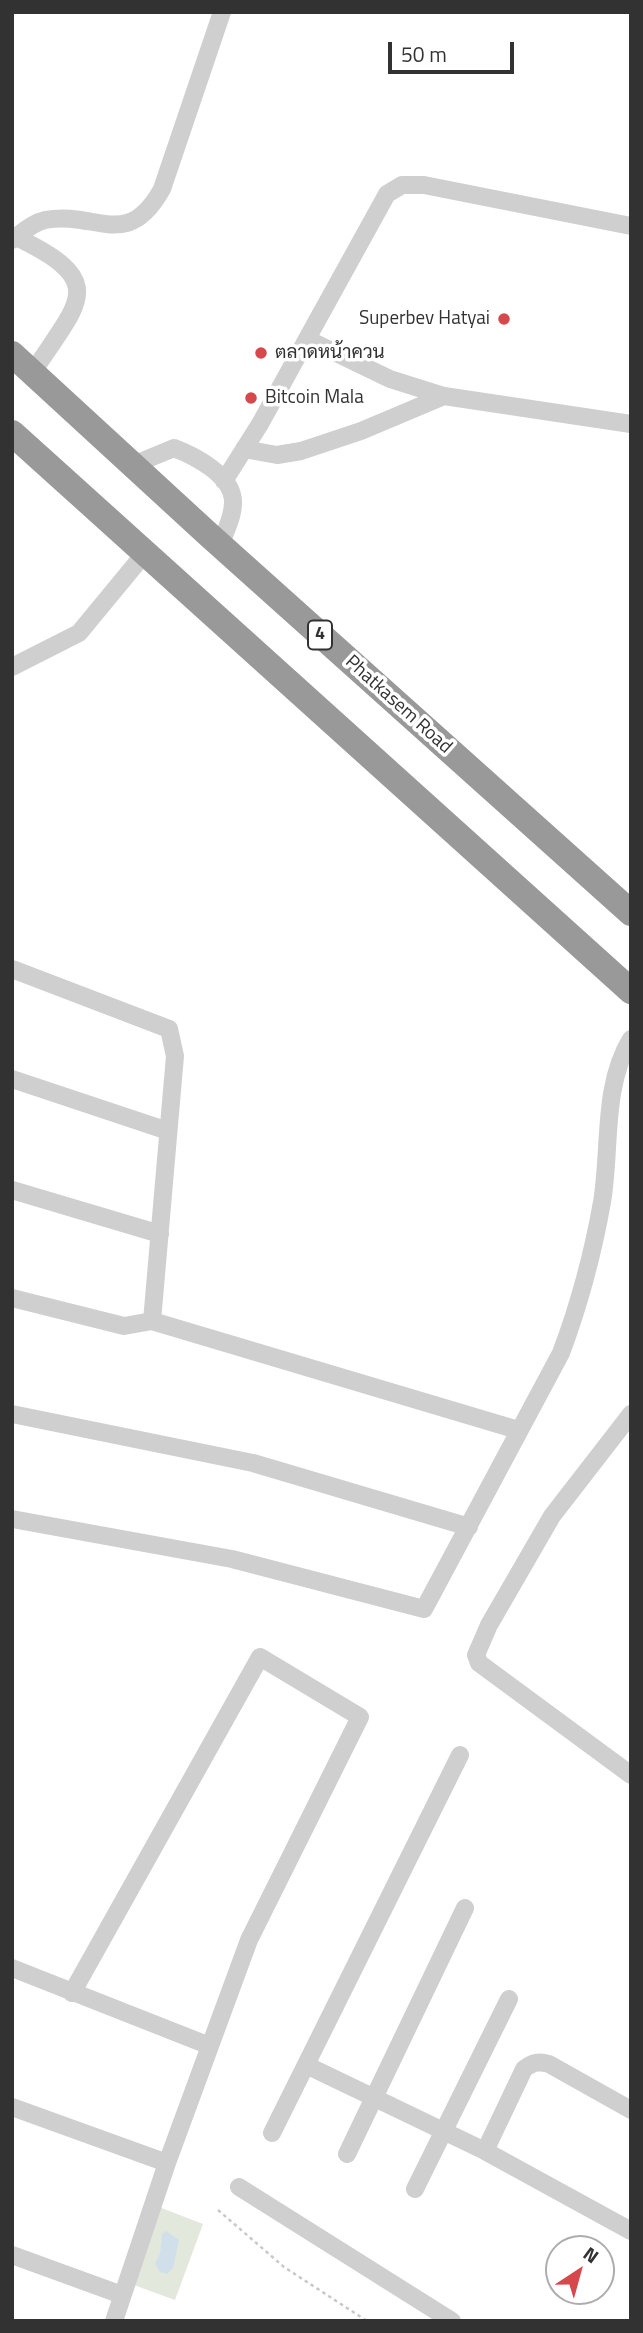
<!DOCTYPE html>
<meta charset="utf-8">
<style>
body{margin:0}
#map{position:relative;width:643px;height:2333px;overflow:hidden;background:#fff;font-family:"Titillium Web",sans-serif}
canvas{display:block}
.frame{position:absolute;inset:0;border:14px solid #323232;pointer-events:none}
.north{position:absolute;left:545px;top:2235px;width:70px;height:70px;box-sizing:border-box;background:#fff;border:2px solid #adadad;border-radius:50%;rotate:36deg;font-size:19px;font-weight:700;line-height:28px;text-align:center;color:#323232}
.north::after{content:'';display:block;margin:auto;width:24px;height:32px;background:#d6484c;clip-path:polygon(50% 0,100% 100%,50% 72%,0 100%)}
.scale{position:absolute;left:388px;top:42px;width:126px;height:32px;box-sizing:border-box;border:4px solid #323232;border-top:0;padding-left:9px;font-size:21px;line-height:24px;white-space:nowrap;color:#323232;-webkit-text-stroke:5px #fff;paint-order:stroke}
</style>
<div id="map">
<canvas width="643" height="2333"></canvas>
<div class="frame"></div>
<div class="north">N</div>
<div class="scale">50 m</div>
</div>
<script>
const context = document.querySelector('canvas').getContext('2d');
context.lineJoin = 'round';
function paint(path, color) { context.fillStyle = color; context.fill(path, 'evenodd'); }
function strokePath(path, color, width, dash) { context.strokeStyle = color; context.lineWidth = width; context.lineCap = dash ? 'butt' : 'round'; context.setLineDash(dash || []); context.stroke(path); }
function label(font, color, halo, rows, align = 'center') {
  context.font = font + ' "Titillium Web",Sarabun,sans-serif'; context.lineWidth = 7; context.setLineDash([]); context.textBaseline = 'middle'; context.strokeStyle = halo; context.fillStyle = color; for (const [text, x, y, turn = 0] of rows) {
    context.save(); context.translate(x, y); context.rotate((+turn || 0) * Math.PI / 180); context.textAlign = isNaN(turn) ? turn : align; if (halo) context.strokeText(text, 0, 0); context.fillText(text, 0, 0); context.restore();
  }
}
paint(new Path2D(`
 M 159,2207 L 203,2224 L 175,2300 L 131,2284 Z`), '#e2e8dc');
paint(new Path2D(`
 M 166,2231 L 179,2240 L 173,2268 L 167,2274 L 160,2272 L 155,2263 L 160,2254 L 162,2234 Z`), '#d1dfeb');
strokePath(new Path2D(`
 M 218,2210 L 284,2267 L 367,2321`), '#c9c9c9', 2.5, [3.5, 3.5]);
strokePath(new Path2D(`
 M 16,237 C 110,282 79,301 33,372
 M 12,240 C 23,232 32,223 45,220 C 96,210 127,252 162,189 L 222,12
 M 307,339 L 390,379 L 444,396
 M 244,449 L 277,455 L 301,451 L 361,431 L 444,396 L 631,424
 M 133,465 L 174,448 C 195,456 234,476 233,503 C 233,517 225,532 220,546
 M 224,481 L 260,424 L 387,194 L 402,185 L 424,185 L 631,226
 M 12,667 L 79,633 L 145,553
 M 12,969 L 169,1029 L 175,1056 L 152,1321
 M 12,1079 L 168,1131
 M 12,1190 L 160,1234
 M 12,1298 L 124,1326 L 152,1321 L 518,1430
 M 12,1414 L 253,1463 L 469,1527
 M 631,1414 L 552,1516 L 489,1625 L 476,1655 L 479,1663 L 631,1775
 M 12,1519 L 232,1559 L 424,1609 L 561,1353 C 579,1305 593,1253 602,1202 C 611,1149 602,1086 631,1039
 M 12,1968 L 210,2046
 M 306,2065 L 485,2151 L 631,2231
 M 12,2107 L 167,2163 L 249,1940 L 360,1717 L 260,1657 L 72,1993
 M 272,2133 L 460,1755
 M 485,2151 L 524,2069 C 533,2062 539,2061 549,2064 L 631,2110
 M 347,2154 L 465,1908
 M 239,2187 L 452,2321
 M 415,2189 L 509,1999
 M 12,2255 L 122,2295
 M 114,2321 L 167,2163`), '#cfcfcf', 18);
strokePath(new Path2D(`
 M 12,354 L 209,535 L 631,913
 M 12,433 L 631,991`), '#999', 26);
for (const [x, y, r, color] of [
 [504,319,7,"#d6484c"],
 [261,353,7,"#d6484c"],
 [251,398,7,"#d6484c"]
]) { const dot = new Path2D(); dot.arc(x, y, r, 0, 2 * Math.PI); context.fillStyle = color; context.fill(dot); strokePath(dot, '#fff', 2.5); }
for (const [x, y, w] of [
 [320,635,24]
]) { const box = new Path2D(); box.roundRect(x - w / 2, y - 14.5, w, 29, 5); context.fillStyle = '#fff'; context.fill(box); strokePath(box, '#323232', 2); }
label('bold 18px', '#323232', null, [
 ["4",320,635]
]);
label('19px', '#323232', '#fff', [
 ["Superbev Hatyai",490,319,"right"],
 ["ตลาดหน้าควน",275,353],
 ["Bitcoin Mala",265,398]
], 'left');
label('19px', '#323232', '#fff', [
 ["Phatkasem Road",398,705,42]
]);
</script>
